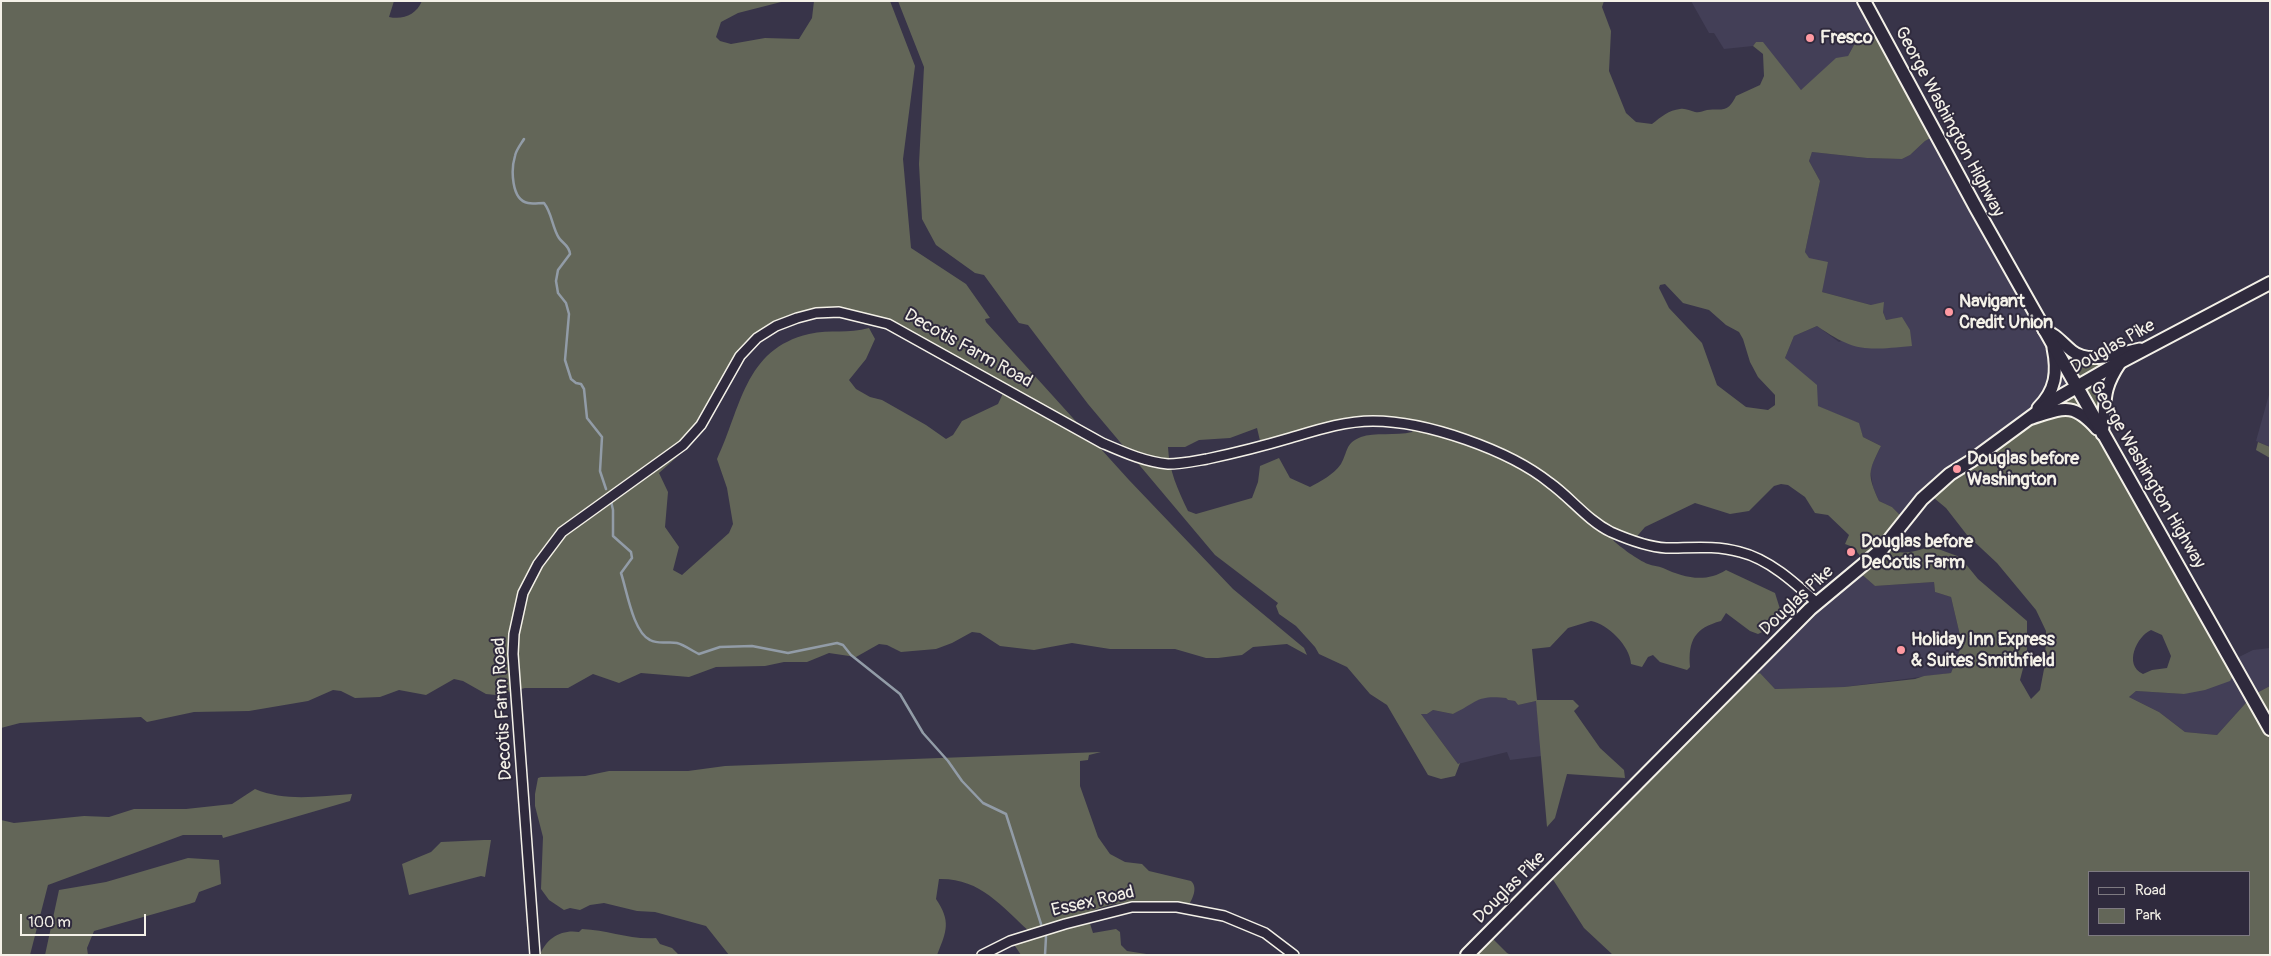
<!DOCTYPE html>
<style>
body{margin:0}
#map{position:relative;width:2271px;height:956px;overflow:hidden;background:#383449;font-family:Pangolin,sans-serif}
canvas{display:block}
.frame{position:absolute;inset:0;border:2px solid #f4f1e8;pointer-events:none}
.legend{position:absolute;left:2088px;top:871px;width:162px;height:65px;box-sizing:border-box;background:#2f2a3d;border:1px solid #7e7a81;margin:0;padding:6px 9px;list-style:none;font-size:15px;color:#f4f1e8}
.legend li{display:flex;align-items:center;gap:10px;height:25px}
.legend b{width:25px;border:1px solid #7e7a81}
.scale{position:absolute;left:20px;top:914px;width:126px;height:22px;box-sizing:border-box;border:2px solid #f4f1e8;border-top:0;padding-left:6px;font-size:15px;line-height:18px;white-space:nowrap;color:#f4f1e8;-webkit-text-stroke:4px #2f2a3d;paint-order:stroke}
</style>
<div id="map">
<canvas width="2271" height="956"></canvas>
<div class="frame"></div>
<ul class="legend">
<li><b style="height:6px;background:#2f2a3d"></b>Road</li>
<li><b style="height:14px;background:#636658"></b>Park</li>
</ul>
<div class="scale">100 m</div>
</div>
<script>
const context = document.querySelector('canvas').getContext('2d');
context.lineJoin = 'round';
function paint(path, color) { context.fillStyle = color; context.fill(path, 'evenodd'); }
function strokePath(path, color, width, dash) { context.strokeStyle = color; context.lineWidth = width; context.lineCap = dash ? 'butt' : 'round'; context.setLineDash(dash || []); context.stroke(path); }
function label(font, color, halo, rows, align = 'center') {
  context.font = font + ' Pangolin,sans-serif'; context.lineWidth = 4; context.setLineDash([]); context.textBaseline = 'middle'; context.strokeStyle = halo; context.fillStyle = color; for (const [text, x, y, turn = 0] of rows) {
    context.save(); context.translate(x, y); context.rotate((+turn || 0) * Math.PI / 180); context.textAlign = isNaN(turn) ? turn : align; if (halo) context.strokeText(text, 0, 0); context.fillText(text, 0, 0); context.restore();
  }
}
paint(new Path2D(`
 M 1691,1 L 1865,1 L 1882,33 L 1865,42 L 1854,45 L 1848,56 L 1801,90 L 1756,42 L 1753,46 L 1724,49 L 1714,33 L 1709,33 Z
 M 1938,134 L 2078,385 L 1935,496 L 1907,522 L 1892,507 L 1879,501 L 1873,487 L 1870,469 L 1881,446 L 1863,437 L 1858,423 L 1817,406 L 1785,358 L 1794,336 L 1817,326 L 1839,342 L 1902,318 L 1886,320 L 1883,312 L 1871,305 L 1822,292 L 1805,252 L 1820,181 L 1809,161 L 1812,152 L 1867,158 L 1902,159 L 1910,155 L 1925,141 Z
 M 2270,391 L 2270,447 L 2256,441 Z
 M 1859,572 L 1875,586 L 1934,582 L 1935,592 L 1951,597 L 1962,644 L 1951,673 L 1844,687 L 1775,689 L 1760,673 L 1757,674 L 1770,659 Z
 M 2270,648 L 2270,686 L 2253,695 L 2217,735 L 2185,732 L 2159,712 L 2129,697 L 2136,691 L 2184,694 L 2233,660 L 2253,650 Z
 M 1488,696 L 1506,698 L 1508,700 L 1515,701 L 1518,705 L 1536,701 L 1542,756 L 1510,760 L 1507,752 L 1458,764 L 1421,714 L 1427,714 L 1433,710 L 1453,714 L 1473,701 Z`), '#433f57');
paint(new Path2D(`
 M 1,1 L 394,1 L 389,17 C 403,20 416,15 422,1 L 785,1 L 738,13 L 721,22 L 716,37 L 720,41 L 731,44 L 765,38 L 799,39 L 812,18 L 814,1 L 890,1 L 915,66 L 903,159 L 911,248 L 966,284 L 990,318 L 985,319 L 986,322 L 1129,480 L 1233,589 L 1304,648 L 1307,655 L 1287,644 L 1253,647 L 1242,655 L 1218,658 L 1206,658 L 1175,649 L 1110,649 L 1072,643 L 1034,650 L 1000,646 L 980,633 L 972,632 L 952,643 L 936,649 L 901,652 L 887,645 L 879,644 L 856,657 L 829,653 L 807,662 L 784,662 L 765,666 L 716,667 L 689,677 L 641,673 L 619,683 L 593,674 L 568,688 L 525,688 L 496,695 L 486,694 L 463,681 L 454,679 L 426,695 L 399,690 L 380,697 L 355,698 L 341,691 L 333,690 L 308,701 L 249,711 L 194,712 L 147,722 L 141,717 L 20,723 L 1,728 ZM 816,313 L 884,320 L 1005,389 L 998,404 L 962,421 L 953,435 L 946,439 L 926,425 L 882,400 L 870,397 L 856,389 L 849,380 L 866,359 L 875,339 L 869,328 C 848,334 831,329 809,334 C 744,349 741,409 717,459 L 727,488 L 733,524 L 729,533 L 682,575 L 673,570 L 679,547 L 665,527 L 668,492 L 659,473 L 678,456 L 695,435 L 747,353 L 762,337 Z
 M 898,1 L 1604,1 L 1602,7 L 1611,31 L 1609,71 L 1626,113 L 1636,122 L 1652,124 C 1661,117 1669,110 1680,109 C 1686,108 1690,111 1695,112 C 1700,113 1702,111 1707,110 C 1723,108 1727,114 1736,96 L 1760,85 L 1764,76 L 1763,54 L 1753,46 L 1756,42 L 1763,42 L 1801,90 L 1836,58 L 1848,56 L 1854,45 L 1865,42 L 1882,33 L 1938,134 L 1925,141 L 1910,155 L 1902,159 L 1867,158 L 1812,152 L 1809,161 L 1820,181 L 1805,252 L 1809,258 L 1828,262 L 1822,292 L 1871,305 L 1884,302 L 1883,312 L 1886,320 L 1902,317 L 1910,330 L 1912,346 C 1866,350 1856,353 1817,326 L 1794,336 L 1785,358 L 1817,385 L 1818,406 L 1859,423 L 1863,437 L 1881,446 C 1868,472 1867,474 1879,501 L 1892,507 L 1907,522 L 1885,549 C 1902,555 1913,553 1930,546 L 1960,557 L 1978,579 L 2027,621 L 2027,653 L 2020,680 L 2031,699 L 2040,690 L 2045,664 L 2046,631 L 2036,610 L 1997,563 L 1967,535 L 1946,508 L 1934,498 L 1952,478 L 2078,385 L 2055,343 L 2076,355 L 2109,356 L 2106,433 L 2237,670 L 2230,681 L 2205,690 L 2184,694 L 2136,691 L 2129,697 L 2159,712 L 2185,732 L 2217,735 L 2253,695 L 2270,686 L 2270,955 L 1613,955 L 1584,928 L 1552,878 L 1757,674 L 1760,673 L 1775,689 L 1844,687 L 1915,679 L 1924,676 L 1951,673 L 1962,644 L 1951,597 L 1935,592 L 1934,582 L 1875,586 L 1859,572 L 1866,563 L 1853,547 L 1845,544 L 1849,535 L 1828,515 L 1815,513 L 1805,497 L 1788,485 L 1781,484 L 1774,486 L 1749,511 L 1730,514 L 1695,503 L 1645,527 L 1633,541 L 1621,536 L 1613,540 C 1620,547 1638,560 1648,564 C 1653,566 1658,566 1663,568 C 1684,578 1706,583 1726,570 L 1775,593 L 1780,609 L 1773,627 L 1758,634 L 1750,631 L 1726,613 L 1721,621 C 1695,628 1688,640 1690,667 L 1687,670 L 1660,662 L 1653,655 L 1648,657 L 1642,667 L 1631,664 C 1630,646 1608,624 1591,621 L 1568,628 L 1550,647 L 1532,649 L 1537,700 L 1573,700 L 1579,706 L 1574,711 L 1600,748 L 1624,770 L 1625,778 L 1567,774 L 1555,818 L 1547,827 L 1536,701 L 1518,705 L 1515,701 L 1508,700 L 1506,698 C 1476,695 1478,702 1453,714 L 1433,710 L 1427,714 L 1421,714 L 1458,764 L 1460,763 L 1455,776 L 1441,779 L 1428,775 L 1387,705 L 1370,694 L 1347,667 L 1319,654 L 1315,647 L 1296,626 L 1279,614 L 1276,606 L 1278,603 L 1215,555 L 1088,404 L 1028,325 L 1019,323 L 984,275 L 975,273 L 936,245 L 922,219 L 919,164 L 924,67 ZM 1665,284 L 1683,303 L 1709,310 L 1726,325 L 1739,332 L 1743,339 L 1750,362 L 1758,377 L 1775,395 L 1775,405 L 1768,410 L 1746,407 L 1717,385 L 1702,343 L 1669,308 L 1659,288 L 1660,285 ZM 1369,421 L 1415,424 L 1412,432 C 1396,436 1374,432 1361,437 C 1345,443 1348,452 1341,464 C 1333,475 1321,481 1310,487 L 1290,478 L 1279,458 L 1260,466 L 1258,482 L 1252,498 L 1196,514 L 1188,511 C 1178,490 1169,471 1168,447 L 1185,447 L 1199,440 L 1230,438 L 1257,428 L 1261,445 ZM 2151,630 L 2162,635 L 2171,656 L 2167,668 L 2152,670 L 2143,674 C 2123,665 2137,636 2151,630 ZM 2090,872 L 2250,872 L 2250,935 L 2090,935 Z
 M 2258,442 L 2270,447 L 2270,458 L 2256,450 Z
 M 1101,752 L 1089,755 L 1088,760 L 1080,761 L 1080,786 L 1098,837 L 1110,854 L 1125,862 L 1142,864 L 1149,871 L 1191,881 C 1198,887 1193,899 1188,906 C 1159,901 1113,898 1087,914 L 1093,933 L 1116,929 L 1120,932 L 1121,945 L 1127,951 L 1153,955 L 1021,955 L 1011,940 L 1029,931 C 1001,906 980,878 939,879 L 936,899 C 951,921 947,931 937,955 L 729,955 L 706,926 L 655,912 L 637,911 L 604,903 L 590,905 L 580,910 L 570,908 L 564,910 L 549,900 L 541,889 L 543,837 L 535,806 L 535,794 L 538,778 L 541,777 L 585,776 L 609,771 L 688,771 L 725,766 Z
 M 255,789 C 286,802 319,796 352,794 L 350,801 L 223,838 L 222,835 L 183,835 L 48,885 L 30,955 L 1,955 L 1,820 L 14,823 L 84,816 L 109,817 L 134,809 L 186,809 L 232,804 Z
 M 484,840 L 491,840 L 485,877 L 481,876 L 409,895 L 402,864 L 431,852 L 441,842 Z
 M 188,858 L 219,860 L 221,884 L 199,892 L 195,902 L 189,904 L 94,931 L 87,948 L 88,955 L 45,955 L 59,890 L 106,882 Z
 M 582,929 C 608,930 630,940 656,938 L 660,944 L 672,948 L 679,955 L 540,955 C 546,938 562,929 579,932 Z
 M 1491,937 L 1507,953 L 1511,955 L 1472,955 Z`), '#636658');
strokePath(new Path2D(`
 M 524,139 C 521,144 516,150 515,156 C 511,169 511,200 528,203 C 532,204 539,203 544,203 C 552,213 552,227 559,238 C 563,244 569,245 570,254 L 558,270 L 556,281 L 558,293 L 566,303 L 569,314 L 565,360 L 571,379 L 576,383 L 581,384 L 584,389 L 587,418 L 602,437 L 600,471 L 606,489
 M 611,501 L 613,510 L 613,536 L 631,552 L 632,558 L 621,573 C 627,591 633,632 650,640 C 659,645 668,641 677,643 C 685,645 692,651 699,654 L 720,647 L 752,646 L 788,653 L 837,643 L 843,645 L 851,655 L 900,694 L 923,733 L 948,761 L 962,781 L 983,803 L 1006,814 L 1041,924
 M 1045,955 L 1046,937`), '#929ca7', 2.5);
const minor = new Path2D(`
 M 535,955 L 513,654 L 514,634 L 523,593 L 538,564 L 562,532 L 683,445 L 701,425 L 740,356 L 757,338 L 776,326 L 797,318 L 816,313 L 839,312 L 888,324 L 1102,443 C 1123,452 1145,462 1168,464 C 1181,464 1195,461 1207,459 C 1235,453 1263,446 1290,438 C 1317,430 1344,421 1373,421 C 1426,421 1509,450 1550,483 C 1571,498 1587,520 1611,532 C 1627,539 1648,547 1666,548 C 1691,548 1715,545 1740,552 C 1769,559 1795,583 1817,603
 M 982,955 L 1010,941 L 1065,924 L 1132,907 L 1177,907 L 1224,916 L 1265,933 L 1294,955`);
const secondary = new Path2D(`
 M 2044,330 C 2056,334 2062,343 2072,351 C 2089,365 2121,353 2140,349
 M 2038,408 C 2056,390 2058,372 2053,348
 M 2032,418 C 2064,408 2073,402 2097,429
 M 2102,434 C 2107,402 2100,393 2120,363`);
const primary = new Path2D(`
 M 1864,1 L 1976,208 L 2270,729
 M 1467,955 L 1810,609 L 1882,549 L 1922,499 L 1950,474 L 1971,461 L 2054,400 L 2113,366 L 2270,283`);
strokePath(minor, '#f4f1e8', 12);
strokePath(secondary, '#f4f1e8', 15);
strokePath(primary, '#f4f1e8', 16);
strokePath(minor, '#2f2a3d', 9);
strokePath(secondary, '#2f2a3d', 11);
strokePath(primary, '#2f2a3d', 12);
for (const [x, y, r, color] of [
 [1810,38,5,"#ff9aa2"],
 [1949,312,5,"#ff9aa2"],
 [1957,469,5,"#ff9aa2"],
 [1851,552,5,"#ff9aa2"],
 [1901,650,5,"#ff9aa2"]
]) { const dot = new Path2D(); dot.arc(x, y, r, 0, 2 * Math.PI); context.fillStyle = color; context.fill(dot); strokePath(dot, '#2f2a3d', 2); }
label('bold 18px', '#f4f1e8', '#2f2a3d', [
 ["Fresco",1820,38],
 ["Navigant",1959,302],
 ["Credit Union",1959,323],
 ["Douglas before",1967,459],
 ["Washington",1967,480],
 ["Douglas before",1861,542],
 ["DeCotis Farm",1861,563],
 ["Holiday Inn Express",1911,640],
 ["& Suites Smithfield",1911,661]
], 'left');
label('18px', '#f4f1e8', '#2f2a3d', [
 ["George Washington Highway",1949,122,62],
 ["Douglas Pike",2113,347,-29],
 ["Decotis Farm Road",968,349,29],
 ["George Washington Highway",2147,475,60],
 ["Douglas Pike",1797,601,-43],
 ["Decotis Farm Road",503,709,-93],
 ["Douglas Pike",1510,888,-45],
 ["Essex Road",1093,902,-13]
]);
</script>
